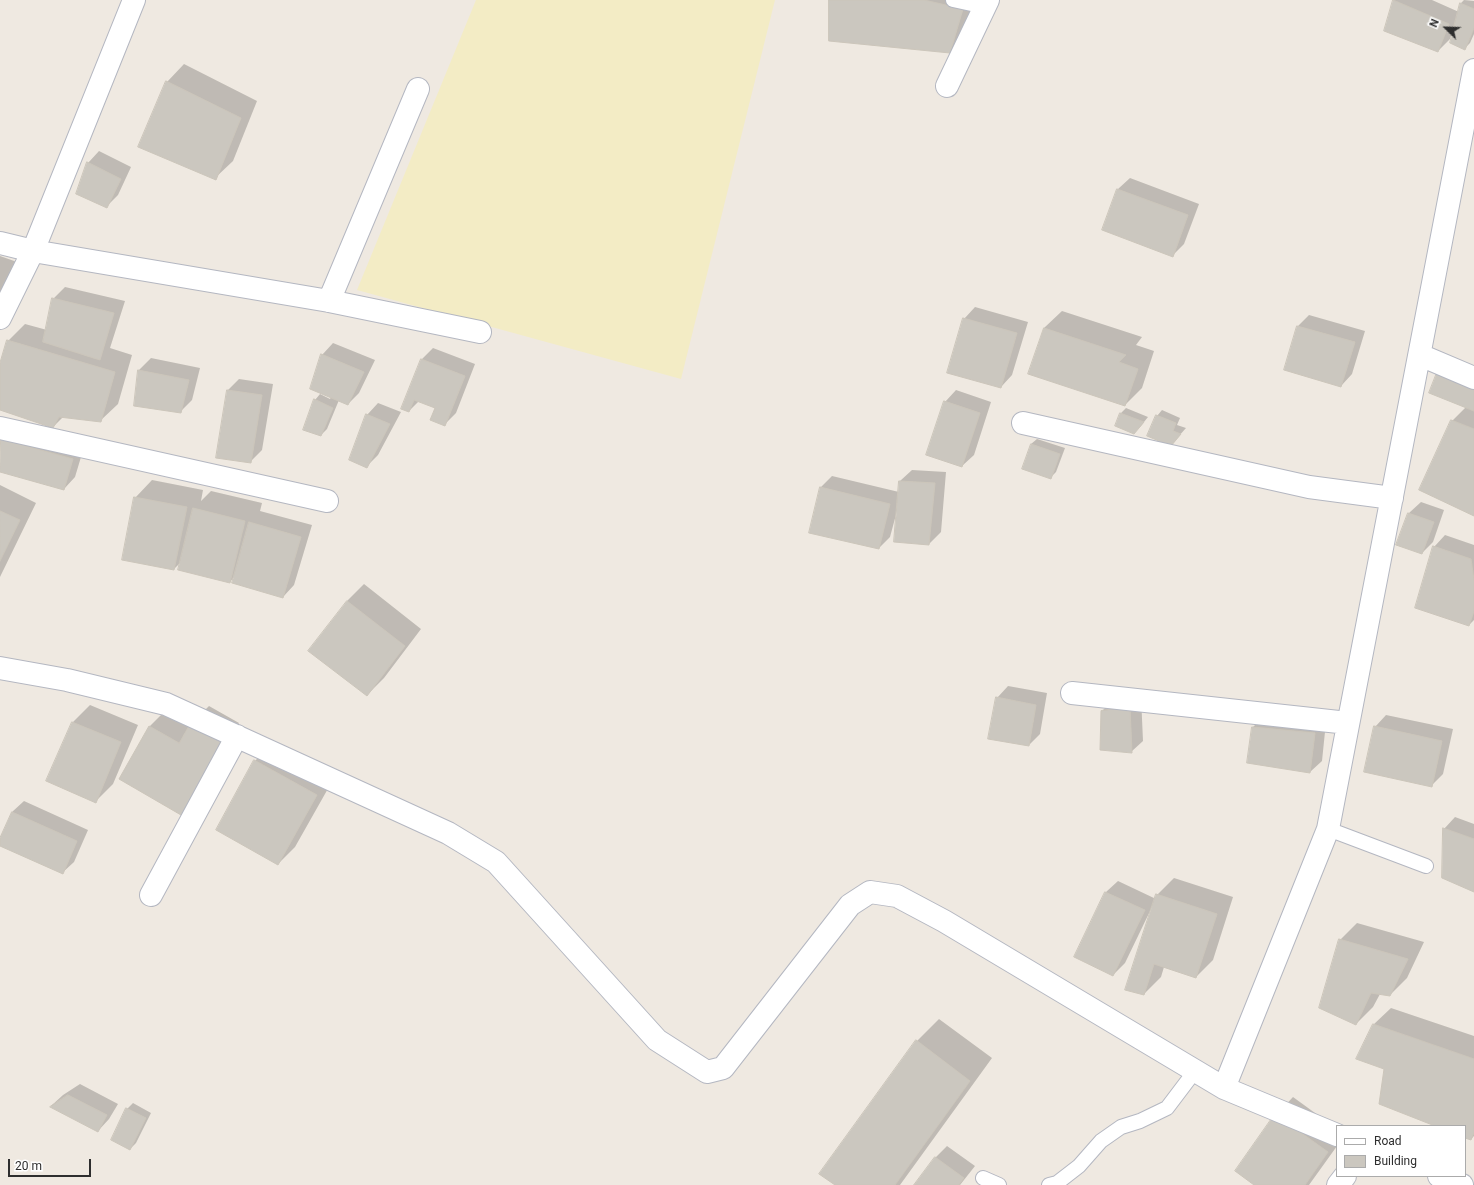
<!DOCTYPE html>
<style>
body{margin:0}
#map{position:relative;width:1474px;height:1185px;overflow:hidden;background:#efe9e1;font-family:Roboto,sans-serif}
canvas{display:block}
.legend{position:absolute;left:1336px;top:1125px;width:130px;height:52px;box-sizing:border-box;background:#fff;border:1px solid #ababab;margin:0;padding:5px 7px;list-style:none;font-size:12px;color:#2e2e2e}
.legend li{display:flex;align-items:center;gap:8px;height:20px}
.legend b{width:20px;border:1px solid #ababab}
.north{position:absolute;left:1426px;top:8px;width:40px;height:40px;-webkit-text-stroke:3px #fff;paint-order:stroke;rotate:293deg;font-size:11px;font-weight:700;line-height:16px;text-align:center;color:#2e2e2e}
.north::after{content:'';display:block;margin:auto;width:14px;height:18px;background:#2e2e2e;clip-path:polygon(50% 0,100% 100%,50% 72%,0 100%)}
.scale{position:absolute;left:8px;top:1159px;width:83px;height:18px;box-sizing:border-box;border:2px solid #2e2e2e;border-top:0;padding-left:5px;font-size:12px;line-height:14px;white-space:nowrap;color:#2e2e2e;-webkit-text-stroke:3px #fff;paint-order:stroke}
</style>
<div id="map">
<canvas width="1474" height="1185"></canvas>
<ul class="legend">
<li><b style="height:5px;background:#fff"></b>Road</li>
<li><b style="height:11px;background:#cbc7bf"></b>Building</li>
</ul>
<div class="north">N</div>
<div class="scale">20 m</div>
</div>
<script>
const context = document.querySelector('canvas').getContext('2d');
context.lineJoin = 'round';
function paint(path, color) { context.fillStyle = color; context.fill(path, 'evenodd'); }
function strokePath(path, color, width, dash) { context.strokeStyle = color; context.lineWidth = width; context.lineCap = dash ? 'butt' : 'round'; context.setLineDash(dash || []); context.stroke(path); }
paint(new Path2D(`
 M 476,0 L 775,0 L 681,379 L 357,290 Z`), '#f3ecc5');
paint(new Path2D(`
 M 830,0 L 977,0 L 967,35 L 950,52 Z
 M 1394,0 L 1432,0 L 1459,12 L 1461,3 L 1464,0 L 1474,1 L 1474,34 L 1470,43 L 1465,48 L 1453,31 L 1450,39 L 1438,51 L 1385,30 Z
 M 184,64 L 257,101 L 233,161 L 215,178 L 167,82 Z
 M 99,151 L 131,167 L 118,195 L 106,207 L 88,163 Z
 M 1130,178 L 1199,204 L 1184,244 L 1173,255 L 1103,230 L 1118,189 Z
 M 0,256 L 17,262 L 0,293 Z
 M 65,287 L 125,301 L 110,348 L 132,355 L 118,404 L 100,421 L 64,416 L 53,427 L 0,409 L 0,366 L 8,341 L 25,324 L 47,330 L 53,299 Z
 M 975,307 L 1028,322 L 1012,375 L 1001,387 L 964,319 Z
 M 1062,311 L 1142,337 L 1136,345 L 1154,351 L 1142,388 L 1125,405 L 1029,374 L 1044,328 Z
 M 1309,315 L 1365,331 L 1352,374 L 1341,386 L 1285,369 L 1298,326 Z
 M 333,343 L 375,360 L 359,393 L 348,404 L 339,400 L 327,429 L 321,435 L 315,400 L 320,394 L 330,399 L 331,397 L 322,355 Z
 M 433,348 L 475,364 L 456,413 L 444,425 L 436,408 L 419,401 L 409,411 L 422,359 Z
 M 151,358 L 200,368 L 192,400 L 180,412 L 135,405 L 139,370 Z
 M 1474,368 L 1474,514 L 1452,421 L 1466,407 Z
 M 239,379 L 273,384 L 262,450 L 250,462 L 228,390 Z
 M 956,390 L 991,402 L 974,455 L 962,466 L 945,402 Z
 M 378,403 L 401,412 L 378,455 L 366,467 L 367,415 Z
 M 1126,408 L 1148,417 L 1140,427 L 1116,425 L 1121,413 Z
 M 1162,410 L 1180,418 L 1177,425 L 1186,428 L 1171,445 L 1157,416 Z
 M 2,439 L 84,447 L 75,477 L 64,489 L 0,471 Z
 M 1037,439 L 1065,448 L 1056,472 L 1051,477 L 1031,444 Z
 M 912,470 L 946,472 L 941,532 L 929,544 L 897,511 L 890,537 L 879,548 L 820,488 L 832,476 L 899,492 L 900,481 Z
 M 152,480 L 203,490 L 201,501 L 211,491 L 262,503 L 260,511 L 312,525 L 294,585 L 283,597 L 234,577 L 230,582 L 180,563 L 174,569 L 135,498 Z
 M 0,485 L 36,503 L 0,577 Z
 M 1421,502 L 1444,510 L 1433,542 L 1422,553 L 1398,544 L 1409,513 Z
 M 1445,535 L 1474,545 L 1474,620 L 1469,625 L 1434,547 Z
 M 364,584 L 421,629 L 384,678 L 367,695 L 347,601 Z
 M 1008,686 L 1047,693 L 1040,734 L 1029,745 L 997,698 Z
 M 1141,696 L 1143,741 L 1131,752 L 1102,711 L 1114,699 Z
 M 90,705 L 138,725 L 113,784 L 95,802 L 48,781 L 73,722 Z
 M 209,706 L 239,723 L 198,796 L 180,814 L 120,779 L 150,726 L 167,709 L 192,723 Z
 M 1265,715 L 1326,722 L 1322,761 L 1310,772 L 1248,762 L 1253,727 Z
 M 1386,715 L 1453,729 L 1443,774 L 1431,786 L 1375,727 Z
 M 272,743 L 334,778 L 295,847 L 278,864 L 255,761 Z
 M 24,801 L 88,830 L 74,862 L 62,873 L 0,845 L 0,841 L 12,812 Z
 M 1455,817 L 1474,824 L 1474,891 L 1444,829 Z
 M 1174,878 L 1233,897 L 1213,960 L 1196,977 L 1164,967 L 1161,977 L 1144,994 L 1152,907 L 1125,963 L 1113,975 L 1075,957 L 1106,892 L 1118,881 L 1156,899 L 1157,895 Z
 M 1357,923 L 1424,942 L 1407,978 L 1390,995 L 1380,994 L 1373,1007 L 1356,1024 L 1340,940 Z
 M 1391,1008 L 1474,1036 L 1474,1136 L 1471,1139 L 1465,1137 L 1465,1126 L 1437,1126 L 1385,1068 L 1373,1025 Z
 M 939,1019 L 992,1058 L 900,1185 L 837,1185 L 917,1041 Z
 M 80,1084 L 118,1104 L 109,1119 L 98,1131 L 51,1106 L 63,1095 Z
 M 1293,1097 L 1337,1129 L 1337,1146 L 1309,1185 L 1255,1185 L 1276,1115 Z
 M 133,1103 L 151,1113 L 136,1143 L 130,1149 L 127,1109 Z
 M 947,1146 L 975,1166 L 960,1185 L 915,1185 L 936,1157 Z`), '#0003');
const building = new Path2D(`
 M 829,0 L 924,0 L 963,9 L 950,53 L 829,41 Z
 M 1393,0 L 1449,24 L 1438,52 L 1384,31 Z
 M 1460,3 L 1474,9 L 1474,28 L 1465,50 L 1450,43 Z
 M 166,81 L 241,118 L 216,180 L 138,147 Z
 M 87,162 L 121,179 L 107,208 L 76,194 Z
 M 1117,189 L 1188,215 L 1173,257 L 1102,230 Z
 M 52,298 L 114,313 L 100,360 L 43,342 Z
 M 963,318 L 1017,333 L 1001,388 L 947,373 Z
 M 1297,326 L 1355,342 L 1341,387 L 1284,370 Z
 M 1044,328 L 1126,355 L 1119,362 L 1138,369 L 1125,406 L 1028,374 Z
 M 7,340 L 115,372 L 101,422 L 59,417 L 53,428 L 0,410 L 0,363 Z
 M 321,354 L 364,372 L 348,405 L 310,389 Z
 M 421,359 L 465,376 L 445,426 L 430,420 L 435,408 L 414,400 L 409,412 L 401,409 Z
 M 138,370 L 189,380 L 181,413 L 134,406 Z
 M 1438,370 L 1474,384 L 1474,411 L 1429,393 Z
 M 227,390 L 262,395 L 251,463 L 216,458 Z
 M 314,399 L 333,408 L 321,436 L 303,430 Z
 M 944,401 L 980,413 L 962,467 L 926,455 Z
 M 1120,413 L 1144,422 L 1134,434 L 1115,426 Z
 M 366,414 L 390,424 L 367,468 L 349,460 Z
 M 1156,415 L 1176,423 L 1173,431 L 1181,434 L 1171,446 L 1147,436 Z
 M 1451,420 L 1474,429 L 1474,516 L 1419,490 Z
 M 1,439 L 73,459 L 64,490 L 0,472 Z
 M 1031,444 L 1060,454 L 1051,479 L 1022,469 Z
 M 899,481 L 935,483 L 929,545 L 894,542 Z
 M 820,487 L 890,504 L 879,549 L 809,533 Z
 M 134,497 L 187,507 L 174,570 L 122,560 Z
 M 193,508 L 245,521 L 230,583 L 178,570 Z
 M 0,511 L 20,520 L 0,561 Z
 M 1408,513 L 1434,522 L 1422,554 L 1396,545 Z
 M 249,522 L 301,537 L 283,598 L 232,583 Z
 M 1433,546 L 1471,559 L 1474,580 L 1474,611 L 1469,626 L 1415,608 Z
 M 347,601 L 405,646 L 367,696 L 308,651 Z
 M 996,697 L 1036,705 L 1029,746 L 988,739 Z
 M 1130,707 L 1132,753 L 1100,750 L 1101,711 Z
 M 72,722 L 121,742 L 96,803 L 46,781 Z
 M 191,723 L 222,741 L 181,815 L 119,779 L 149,726 L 179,743 Z
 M 1374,726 L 1442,741 L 1432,787 L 1364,772 Z
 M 1252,727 L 1315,733 L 1310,773 L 1247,763 Z
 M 254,760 L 317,795 L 278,865 L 216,830 Z
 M 12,812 L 77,841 L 63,874 L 0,846 L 0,838 Z
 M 1443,828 L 1474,839 L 1474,892 L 1442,878 Z
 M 1105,892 L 1145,910 L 1113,976 L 1074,957 Z
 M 1156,894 L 1217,914 L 1196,978 L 1154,964 L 1144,995 L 1125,990 Z
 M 1339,939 L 1408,959 L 1390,996 L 1371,993 L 1356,1025 L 1319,1008 Z
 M 1373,1024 L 1474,1059 L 1474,1133 L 1471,1140 L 1465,1138 L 1465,1126 L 1435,1126 L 1379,1104 L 1384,1069 L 1356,1059 Z
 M 916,1040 L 970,1081 L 895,1185 L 835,1185 L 819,1174 Z
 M 68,1095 L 107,1115 L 98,1132 L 50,1107 Z
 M 126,1108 L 146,1118 L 130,1150 L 111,1140 Z
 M 1275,1114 L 1328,1152 L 1305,1185 L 1254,1185 L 1235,1171 Z
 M 935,1157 L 964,1178 L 959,1185 L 914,1185 Z`);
paint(building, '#cbc7bf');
strokePath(building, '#cbc5ba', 1);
const lane = new Path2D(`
 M 953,0 L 985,7
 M 1328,829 L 1426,866
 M 983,1178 L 999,1185
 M 1049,1185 L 1057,1183 L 1079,1166 L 1101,1141 L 1121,1127 L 1140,1121 L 1167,1108 L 1195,1071`);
const street = new Path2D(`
 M 947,86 L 988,0
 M 0,243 L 33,251 L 329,301 L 480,332
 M 329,301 L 418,89
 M 0,318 L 33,251 L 134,0
 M 1420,355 L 1474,378
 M 1023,423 L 1309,487 L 1392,498
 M 0,428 L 327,501
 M 0,668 L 67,680 L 166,704 L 448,833 L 496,862 L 657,1040 L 707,1072 L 723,1068 L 850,905 L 870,892 L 897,896 L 944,921 L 1224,1088 L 1337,1135
 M 1072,693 L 1348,723
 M 151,895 L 237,736
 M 1224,1088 L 1328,829 L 1474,70
 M 1439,1176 L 1462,1185
 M 1338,1185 L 1345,1176`);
strokePath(lane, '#b4b7c1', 16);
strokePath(street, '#b4b7c1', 24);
strokePath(lane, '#fff', 14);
strokePath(street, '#fff', 22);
</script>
